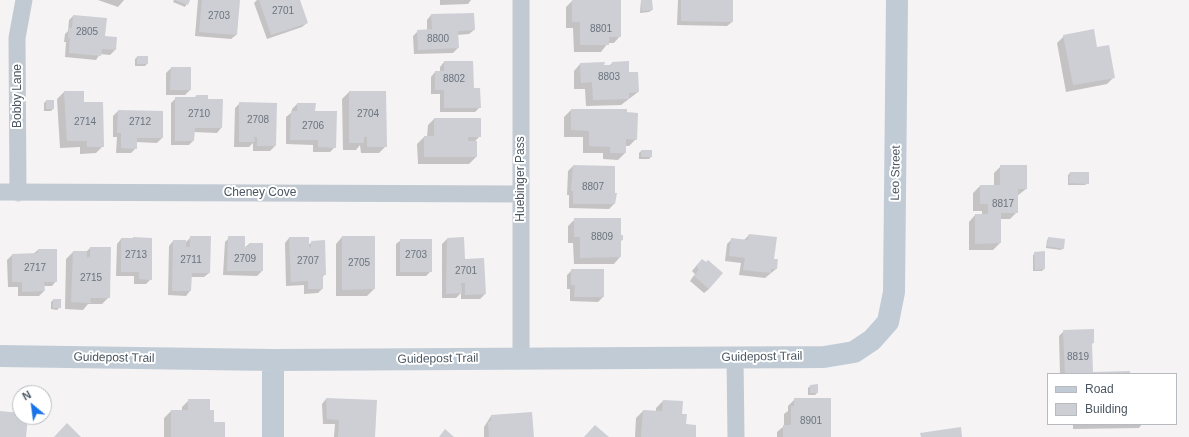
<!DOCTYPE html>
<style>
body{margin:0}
#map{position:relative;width:1189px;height:437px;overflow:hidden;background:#f5f3f3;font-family:Helvetica,sans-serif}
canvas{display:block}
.legend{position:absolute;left:1047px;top:373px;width:130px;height:52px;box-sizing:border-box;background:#fff;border:1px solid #b7bbc0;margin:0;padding:5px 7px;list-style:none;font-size:12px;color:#4a5661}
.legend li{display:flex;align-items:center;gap:8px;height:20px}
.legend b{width:20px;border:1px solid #b7bbc0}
.north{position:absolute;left:12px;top:385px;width:40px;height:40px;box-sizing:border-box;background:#fff;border:1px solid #b7bbc0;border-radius:50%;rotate:331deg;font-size:11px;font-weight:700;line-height:16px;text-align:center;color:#4a5661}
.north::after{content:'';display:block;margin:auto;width:14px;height:18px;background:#1a73e8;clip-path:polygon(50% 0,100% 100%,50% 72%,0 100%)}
</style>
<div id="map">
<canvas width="1189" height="437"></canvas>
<ul class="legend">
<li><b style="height:5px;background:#c1cbd6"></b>Road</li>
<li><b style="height:11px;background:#cdcfd5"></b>Building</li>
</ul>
<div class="north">N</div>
</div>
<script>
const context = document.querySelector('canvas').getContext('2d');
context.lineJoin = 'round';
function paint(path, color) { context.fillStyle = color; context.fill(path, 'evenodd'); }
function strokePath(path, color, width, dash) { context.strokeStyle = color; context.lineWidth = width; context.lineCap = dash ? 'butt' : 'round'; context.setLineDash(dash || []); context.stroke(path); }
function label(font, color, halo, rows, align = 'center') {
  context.font = font + ' Helvetica,sans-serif'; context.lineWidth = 4; context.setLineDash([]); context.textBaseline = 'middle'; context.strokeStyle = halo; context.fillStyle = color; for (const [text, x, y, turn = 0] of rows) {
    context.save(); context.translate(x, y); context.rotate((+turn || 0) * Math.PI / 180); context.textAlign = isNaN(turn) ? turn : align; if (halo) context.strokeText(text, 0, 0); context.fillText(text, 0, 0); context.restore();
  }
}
paint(new Path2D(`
 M 98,0 L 124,0 L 118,7 Z
 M 174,0 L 189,0 L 185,7 L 173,2 Z
 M 198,0 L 239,0 L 236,35 L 231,39 L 195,36 Z
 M 257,0 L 299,0 L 307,23 L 302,27 L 267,39 L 254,3 Z
 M 440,0 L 471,0 L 468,4 L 440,5 Z
 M 573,0 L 620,36 L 614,43 L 608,43 L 601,52 L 574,52 L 573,28 L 566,28 L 566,7 Z
 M 641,0 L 651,0 L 652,10 L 649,12 L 640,13 Z
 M 732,0 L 732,22 L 727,26 L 677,25 L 678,0 Z
 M 431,15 L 474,30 L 469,34 L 457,35 L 458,48 L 453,53 L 414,54 L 413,36 L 418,31 L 427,31 L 427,20 Z
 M 73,16 L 104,37 L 116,38 L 115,50 L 110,55 L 100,54 L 96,60 L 65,57 L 66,42 L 64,42 L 65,34 L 68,31 L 69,20 Z
 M 1064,36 L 1096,48 L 1114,77 L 1107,84 L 1066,92 L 1057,43 Z
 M 137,57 L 147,64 L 145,66 L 135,66 L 135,59 Z
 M 444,62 L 473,89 L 480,107 L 475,112 L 440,112 L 440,94 L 431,94 L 431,77 L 435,72 L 440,72 L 440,67 Z
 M 628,62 L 628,73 L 638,92 L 621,105 L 586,106 L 585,89 L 574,89 L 574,71 L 580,64 L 609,66 L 612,63 Z
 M 171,68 L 190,68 L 190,90 L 185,95 L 166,95 L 166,73 Z
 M 64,92 L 83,103 L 103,146 L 96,153 L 80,154 L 80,147 L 60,148 L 57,99 Z
 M 349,92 L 385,92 L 386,146 L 379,153 L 361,153 L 360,145 L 356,150 L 343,150 L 342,99 Z
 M 196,96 L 207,100 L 221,128 L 217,133 L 194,132 L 193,141 L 189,145 L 171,145 L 171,103 L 176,98 L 194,98 Z
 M 46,101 L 53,109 L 51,111 L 44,111 L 44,103 Z
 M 240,103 L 275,146 L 270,151 L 253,151 L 253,143 L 249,147 L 234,147 L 235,108 Z
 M 297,104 L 315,104 L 314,112 L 335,147 L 330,152 L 313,152 L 313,145 L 286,144 L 286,117 L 292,112 L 292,109 Z
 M 571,110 L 636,139 L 629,146 L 625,146 L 625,153 L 618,160 L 603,159 L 603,153 L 583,153 L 583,137 L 564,137 L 564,117 Z
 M 118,111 L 162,138 L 157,143 L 136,142 L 136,148 L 131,153 L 116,153 L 117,137 L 113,137 L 113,116 Z
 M 434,119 L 480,136 L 474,142 L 476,142 L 476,157 L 469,164 L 418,164 L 417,144 L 424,137 L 427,137 L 428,125 Z
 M 641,151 L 651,157 L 649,159 L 639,159 L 639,153 Z
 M 573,166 L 614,204 L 609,209 L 569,208 L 569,195 L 567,195 L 568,171 Z
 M 1001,166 L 1026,189 L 1017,196 L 1017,212 L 1010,219 L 1000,219 L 1000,243 L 993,250 L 969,250 L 969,222 L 975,215 L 982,215 L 982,211 L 973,211 L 973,193 L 980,186 L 994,186 L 994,173 Z
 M 1070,173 L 1088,183 L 1085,185 L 1068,185 L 1068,175 Z
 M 575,219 L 620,236 L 622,240 L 620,242 L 620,257 L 614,264 L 574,264 L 573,243 L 568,243 L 568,226 Z
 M 749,235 L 773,259 L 776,269 L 765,278 L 739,275 L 741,263 L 725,261 L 727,244 L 732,239 L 744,240 Z
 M 191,237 L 209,273 L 204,277 L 191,277 L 190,291 L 186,296 L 168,295 L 169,246 L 173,241 L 185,243 Z
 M 230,237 L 244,248 L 249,244 L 262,244 L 262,271 L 257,276 L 223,275 L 225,242 Z
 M 342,237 L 374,289 L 367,296 L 336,296 L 336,244 Z
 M 289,238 L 308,245 L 312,242 L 325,274 L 322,278 L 322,289 L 318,293 L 304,294 L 304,285 L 286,286 L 285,243 Z
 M 1049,238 L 1063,248 L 1061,250 L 1046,248 L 1047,240 Z
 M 121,239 L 151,279 L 146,284 L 134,284 L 134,276 L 116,276 L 117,244 Z
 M 447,239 L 464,260 L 485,294 L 480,299 L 461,299 L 461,293 L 456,298 L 442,298 L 442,244 Z
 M 401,240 L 431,271 L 426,276 L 396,276 L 396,244 Z
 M 90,248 L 109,297 L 102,304 L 88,304 L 83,310 L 65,309 L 66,259 L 73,252 L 86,252 Z
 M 38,250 L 56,250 L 56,281 L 52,286 L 43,286 L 44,291 L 39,296 L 18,296 L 18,287 L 8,287 L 7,260 L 12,255 L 33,254 Z
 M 1035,253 L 1044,269 L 1042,271 L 1033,271 L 1033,255 Z
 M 697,265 L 709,289 L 704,293 L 690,281 L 695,274 L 692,271 Z
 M 572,270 L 603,270 L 603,297 L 598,302 L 570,301 L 570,289 L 567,289 L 567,275 Z
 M 53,300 L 60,307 L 57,310 L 51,309 L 51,302 Z
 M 1064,331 L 1093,343 L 1091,345 L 1092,373 L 1129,374 L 1060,374 L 1059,336 Z
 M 810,386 L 817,393 L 815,395 L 808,395 L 808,388 Z
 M 326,399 L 374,437 L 334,437 L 335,424 L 323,424 L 322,404 Z
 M 795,399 L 830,437 L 777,437 L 777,432 L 784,426 L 784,414 L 788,411 L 788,406 Z
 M 189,400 L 209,411 L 213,423 L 224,437 L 164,437 L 164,418 L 171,411 L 182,411 L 182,407 Z
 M 663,401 L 681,415 L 685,425 L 695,437 L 635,437 L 636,418 L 643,411 L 656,412 L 656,408 Z
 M 491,416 L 533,437 L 484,437 L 484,427 Z
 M 1073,424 L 1142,424 L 1139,428 L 1073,429 Z`), '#0003');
paint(new Path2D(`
 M 175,0 L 190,0 L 188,5 Z
 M 202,0 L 240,0 L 237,35 L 199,32 Z
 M 259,0 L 300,0 L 308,23 L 271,35 Z
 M 572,0 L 621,0 L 621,37 L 609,37 L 609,45 L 580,45 L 580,22 L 572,22 Z
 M 641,0 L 652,0 L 653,10 L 642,11 Z
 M 681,0 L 733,0 L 733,22 L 681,21 Z
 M 474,13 L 475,30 L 458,31 L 459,48 L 418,50 L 417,30 L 432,29 L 431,14 Z
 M 73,15 L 107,18 L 105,36 L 117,37 L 116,50 L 102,49 L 101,56 L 69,53 L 70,38 L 68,38 L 69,28 L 72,28 Z
 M 1094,29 L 1097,47 L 1109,45 L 1115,78 L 1073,85 L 1063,35 Z
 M 137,56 L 148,56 L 148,64 L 137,64 Z
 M 444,61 L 473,61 L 474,88 L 480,88 L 481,108 L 444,108 L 444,90 L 435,90 L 435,71 L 444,71 Z
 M 629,61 L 629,72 L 638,72 L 639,92 L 629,93 L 629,99 L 593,100 L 592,82 L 581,83 L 580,63 L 605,62 L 604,65 L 612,65 L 612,62 Z
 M 171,67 L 191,67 L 191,90 L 170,90 Z
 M 64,91 L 84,91 L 84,102 L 103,102 L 104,147 L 87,147 L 87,141 L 67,141 Z
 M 349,91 L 386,91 L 387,147 L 367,147 L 367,137 L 364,137 L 364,143 L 349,143 Z
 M 196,95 L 208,95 L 208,99 L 223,99 L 222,128 L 195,128 L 194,141 L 175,141 L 175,97 L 196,97 Z
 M 46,100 L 54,100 L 54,109 L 46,109 Z
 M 239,102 L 277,103 L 276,146 L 257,146 L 257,137 L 254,137 L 255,142 L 239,142 Z
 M 297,103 L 316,103 L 315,111 L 337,111 L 336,148 L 318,147 L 318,140 L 290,140 L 291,111 L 297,111 Z
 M 571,109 L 627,109 L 627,112 L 638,113 L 637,140 L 626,139 L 626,153 L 610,153 L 610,147 L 589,146 L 589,131 L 571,130 Z
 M 118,110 L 163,111 L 163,138 L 137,138 L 137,149 L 121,148 L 121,133 L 117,133 Z
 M 434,118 L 481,118 L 481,137 L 468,137 L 468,141 L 477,141 L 477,157 L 424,157 L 424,136 L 434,136 Z
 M 641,150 L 652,150 L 652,157 L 641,157 Z
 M 573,165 L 615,166 L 615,193 L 617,193 L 615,204 L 573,204 L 573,191 L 571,191 Z
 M 1000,165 L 1027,165 L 1027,189 L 1018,189 L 1018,213 L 1001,213 L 1001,243 L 975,244 L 975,214 L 988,214 L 988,204 L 980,204 L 980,185 L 1000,185 Z
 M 1070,172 L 1089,172 L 1089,184 L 1069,183 Z
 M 574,218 L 621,218 L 621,235 L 623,235 L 623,240 L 621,240 L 621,257 L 580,258 L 580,237 L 574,237 Z
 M 749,234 L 777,237 L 774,259 L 778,259 L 777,269 L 771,269 L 771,273 L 743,270 L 745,258 L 729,256 L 731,238 L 748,240 Z
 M 190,236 L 211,236 L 210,273 L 192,273 L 191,291 L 172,291 L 173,240 L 186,240 L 186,247 L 190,247 Z
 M 228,236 L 245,236 L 245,247 L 249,246 L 249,243 L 263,243 L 263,271 L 227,271 Z
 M 342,236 L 375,236 L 375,289 L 342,290 Z
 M 133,237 L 152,238 L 152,280 L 139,279 L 139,272 L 121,272 L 121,238 L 133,238 Z
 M 289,237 L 309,237 L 309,247 L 311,247 L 311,241 L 325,240 L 326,275 L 323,275 L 323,289 L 308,289 L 308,281 L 291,282 Z
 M 464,237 L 465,259 L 484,258 L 486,294 L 465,295 L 465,283 L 461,283 L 462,293 L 446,294 L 447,238 Z
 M 1048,237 L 1065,239 L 1064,249 L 1047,246 Z
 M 400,239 L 432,239 L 432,272 L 400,272 Z
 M 90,247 L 111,247 L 110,298 L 90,298 L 91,303 L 71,302 L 73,251 L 87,251 L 87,258 L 90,257 Z
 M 38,249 L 57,249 L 57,282 L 44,282 L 45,291 L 22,292 L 22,282 L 12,282 L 12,254 L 38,253 Z
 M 1045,251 L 1045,269 L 1035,270 L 1034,252 Z
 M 702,259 L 706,262 L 708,260 L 723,273 L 709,289 L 694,276 L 699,269 L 696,266 Z
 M 571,269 L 604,269 L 604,297 L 574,297 L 575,285 L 571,285 Z
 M 53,299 L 61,299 L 61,308 L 53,308 Z
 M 1094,329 L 1094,343 L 1092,343 L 1093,372 L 1130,371 L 1130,374 L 1065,374 L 1063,330 Z
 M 818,384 L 818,393 L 810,393 L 810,385 Z
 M 326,398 L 377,400 L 375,437 L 338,437 L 339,420 L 327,419 Z
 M 794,398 L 831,398 L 831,437 L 783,437 L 783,425 L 791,425 L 791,406 L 794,406 Z
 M 188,399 L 210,399 L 210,410 L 214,410 L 214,422 L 225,422 L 225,437 L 171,437 L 171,410 L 188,410 Z
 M 663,400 L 683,401 L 682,414 L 687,414 L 686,424 L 696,425 L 696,437 L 641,437 L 643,410 L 662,411 Z
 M 0,411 L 20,413 L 20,417 L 28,417 L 26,437 L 0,437 Z
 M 532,412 L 534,437 L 489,437 L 488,422 L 491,421 L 491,415 Z
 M 67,423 L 81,437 L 54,437 Z
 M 595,425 L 609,437 L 584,437 Z
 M 961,427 L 962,437 L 921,437 L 920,433 Z
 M 445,429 L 454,437 L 439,437 Z`), '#cdcfd5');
strokePath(new Path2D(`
 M 0,192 L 521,194
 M 18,193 L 17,38 L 24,0
 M 521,358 L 521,0
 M 735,358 L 736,437`), '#c1cad2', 17);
strokePath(new Path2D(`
 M 0,356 L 273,360 L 824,357 L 854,352 L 872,340 L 888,322 L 894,292 L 897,0
 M 273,437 L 273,360`), '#c1cbd6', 22);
label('10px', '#6b747e', null, [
 ["2701",283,11],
 ["2703",219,16],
 ["8801",601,29],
 ["2805",87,32],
 ["8800",438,39],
 ["8803",609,77],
 ["8802",454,79],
 ["2710",199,114],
 ["2704",368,114],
 ["2708",258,120],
 ["2714",85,122],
 ["2712",140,122],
 ["2706",313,126],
 ["8807",593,187],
 ["8817",1003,204],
 ["8809",602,237],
 ["2713",136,255],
 ["2703",416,255],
 ["2709",245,259],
 ["2711",191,260],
 ["2707",308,261],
 ["2705",359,263],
 ["2717",35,268],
 ["2701",466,271],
 ["2715",91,278],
 ["8819",1078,357],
 ["8901",811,421]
]);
label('12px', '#4a5661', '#fff', [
 ["Bobby Lane",18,96,-90],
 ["Leo Street",896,173,-89],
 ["Huebinger Pass",521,179,-90],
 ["Cheney Cove",260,193],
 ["Guidepost Trail",762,357,-1],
 ["Guidepost Trail",114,358,1],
 ["Guidepost Trail",438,359,-1]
]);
</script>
